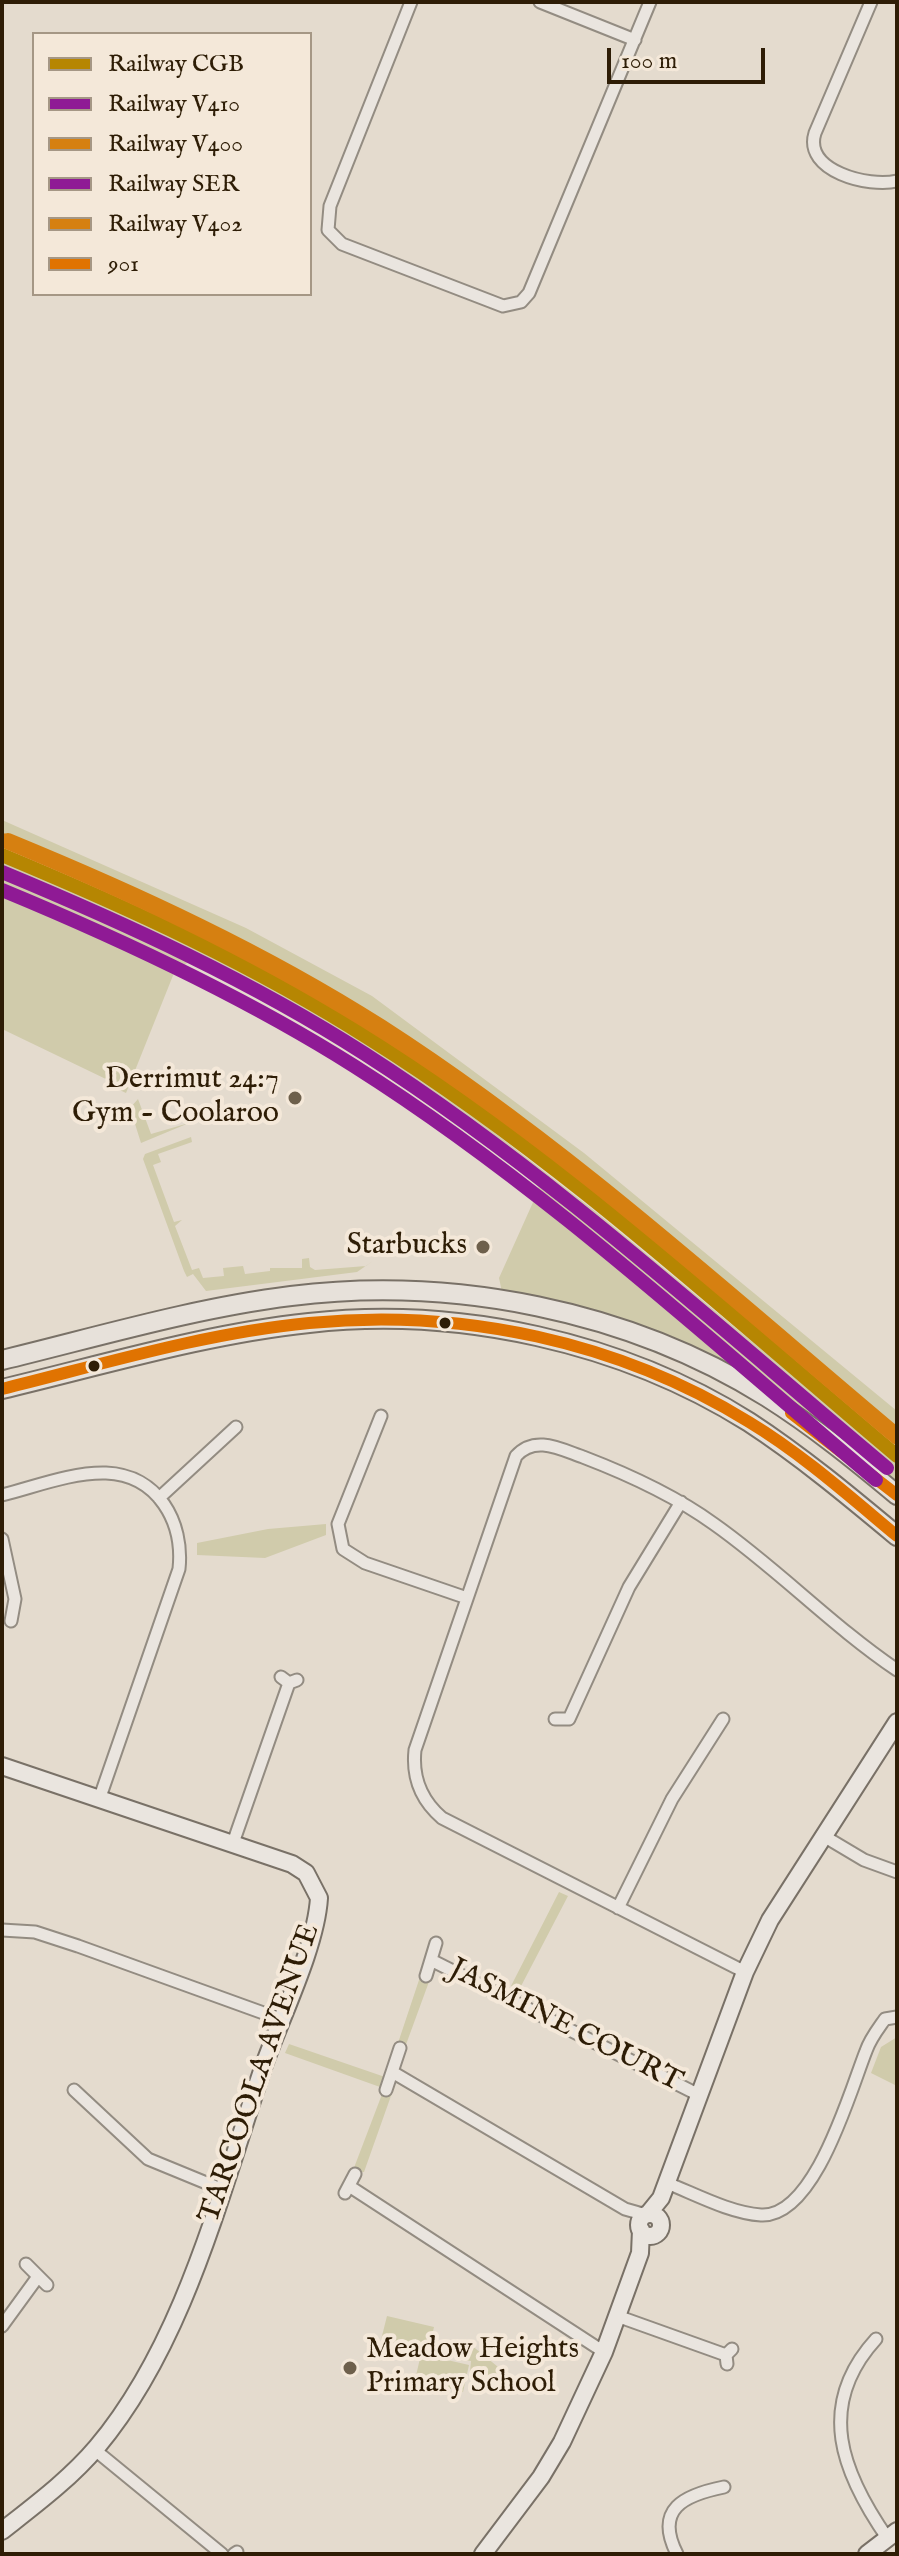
<!DOCTYPE html>
<style>
body{margin:0}
#map{position:relative;width:899px;height:2556px;overflow:hidden;background:#e4dbce;font-family:"IM FELL English",serif}
canvas{display:block}
.frame{position:absolute;inset:0;border:4px solid #2e1d06;pointer-events:none}
.legend{position:absolute;left:32px;top:32px;width:280px;height:264px;box-sizing:border-box;background:#f4e8d9;border:2px solid #a59785;margin:0;padding:10px 14px;list-style:none;font-size:24px;color:#2e1d06}
.legend li{display:flex;align-items:center;gap:16px;height:40px}
.legend b{width:40px;border:2px solid #a59785}
.scale{position:absolute;left:607px;top:48px;width:158px;height:36px;box-sizing:border-box;border:4px solid #2e1d06;border-top:0;padding-left:10px;font-size:24px;line-height:28px;white-space:nowrap;color:#2e1d06;-webkit-text-stroke:6px #f4e8d9;paint-order:stroke}
</style>
<div id="map">
<canvas width="899" height="2556"></canvas>
<div class="frame"></div>
<ul class="legend">
<li><b style="height:10px;background:#b68602"></b>Railway CGB</li>
<li><b style="height:10px;background:#8f1a95"></b>Railway V410</li>
<li><b style="height:10px;background:#d68011"></b>Railway V400</li>
<li><b style="height:10px;background:#8f1a95"></b>Railway SER</li>
<li><b style="height:10px;background:#d68011"></b>Railway V402</li>
<li><b style="height:10px;background:#e07301"></b>901</li>
</ul>
<div class="scale">100 m</div>
</div>
<script>
const context = document.querySelector('canvas').getContext('2d');
context.lineJoin = 'round';
function paint(path, color) { context.fillStyle = color; context.fill(path, 'evenodd'); }
function strokePath(path, color, width, dash) { context.strokeStyle = color; context.lineWidth = width; context.lineCap = dash ? 'butt' : 'round'; context.setLineDash(dash || []); context.stroke(path); }
function label(font, color, halo, rows, align = 'center') {
  context.font = font + ' "IM FELL English",serif'; context.lineWidth = 8; context.setLineDash([]); context.textBaseline = 'middle'; context.strokeStyle = halo; context.fillStyle = color; for (const [text, x, y, turn = 0] of rows) {
    context.save(); context.translate(x, y); context.rotate((+turn || 0) * Math.PI / 180); context.textAlign = isNaN(turn) ? turn : align; if (halo) context.strokeText(text, 0, 0); context.fillText(text, 0, 0); context.restore();
  }
}
paint(new Path2D(`
 M 2,820 L 246,928 L 372,996 L 584,1153 L 897,1411 L 897,1432 C 746,1309 601,1174 440,1064 C 303,970 156,898 2,835 Z
 M 2,860 L 193,944 L 334,1022 L 445,1094 L 596,1212 L 897,1462 L 897,1483 C 833,1429 763,1373 683,1344 C 625,1323 562,1309 502,1292 L 499,1278 L 539,1189 L 534,1177 C 429,1096 320,1026 203,963 L 187,963 L 174,973 L 126,1093 L 111,1086 L 110,1081 L 2,1029 Z
 M 138,1099 L 151,1134 L 189,1123 L 141,1143 L 130,1108 Z
 M 191,1137 L 192,1142 L 158,1154 L 161,1162 L 153,1165 L 174,1222 L 182,1220 L 175,1226 L 192,1270 L 199,1268 L 203,1278 L 224,1276 L 223,1268 L 243,1266 L 245,1274 L 270,1271 L 270,1268 L 302,1268 L 302,1259 L 309,1258 L 310,1267 L 315,1270 L 366,1266 L 373,1261 L 357,1272 L 206,1291 L 193,1274 L 187,1277 L 184,1271 L 143,1159 L 145,1154 Z
 M 326,1524 L 326,1535 L 265,1558 L 197,1555 L 197,1543 L 268,1529 Z
 M 559,1892 L 568,1896 L 519,1990 L 511,1986 Z
 M 420,1977 L 430,1979 L 404,2050 L 397,2046 Z
 M 897,2037 L 897,2086 L 871,2073 L 881,2047 Z
 M 289,2044 L 385,2077 L 388,2086 L 380,2087 L 285,2053 Z
 M 384,2089 L 392,2093 L 364,2172 L 352,2173 Z
 M 387,2316 L 434,2327 L 428,2352 L 381,2340 Z
 M 465,2340 L 503,2371 L 496,2383 L 470,2372 L 471,2361 L 460,2359 Z
 M 421,2354 L 469,2365 L 463,2392 L 415,2380 Z`), '#d0cbab');
const street = new Path2D(`
 M 411,2 L 330,206 L 328,230 L 342,244 L 503,306 L 521,302 L 529,293 L 650,2
 M 540,2 L 635,40
 M 871,2 L 815,133 C 803,171 869,188 897,181
 M 381,1416 L 338,1524 L 343,1549 L 365,1563 L 467,1598
 M 2,1495 C 34,1487 72,1472 106,1473 C 158,1475 184,1522 179,1569 L 100,1797
 M 159,1498 L 236,1427
 M 2,1539 L 15,1599 L 11,1621
 M 281,1677 L 289,1683 L 297,1680
 M 555,1719 L 569,1719
 M 569,1719 L 629,1587 L 681,1502
 M 822,1835 L 864,1860 L 897,1872
 M 233,1843 L 289,1683
 M 618,1908 L 672,1799 L 723,1719
 M 2,1930 L 35,1932 L 78,1946 L 280,2019
 M 431,1960 L 699,2095
 M 745,1972 L 442,1818 C 421,1800 412,1778 415,1750 L 516,1456 C 535,1435 560,1449 583,1457 C 630,1475 674,1495 714,1524 C 778,1569 832,1626 897,1670
 M 426,1976 L 436,1943
 M 394,2073 L 625,2209 L 646,2215
 M 74,2090 L 148,2159 L 221,2189
 M 386,2090 L 400,2048
 M 667,2183 C 695,2194 730,2213 761,2215 C 815,2218 850,2091 866,2051 C 870,2039 878,2029 885,2019 L 897,2017
 M 349,2186 L 604,2352
 M 345,2193 L 355,2174
 M 26,2264 L 47,2285
 M 617,2316 L 726,2355
 M 2,2326 L 37,2278
 M 876,2339 C 815,2406 842,2473 888,2539
 M 727,2364 L 726,2355 L 732,2349
 M 95,2450 L 222,2554
 M 234,2554 L 237,2552
 M 677,2554 C 654,2509 684,2495 724,2487`);
const secondary = new Path2D(`
 M 2,1766 L 292,1864 L 306,1873 L 319,1898 C 316,1947 281,2017 264,2065 C 220,2193 185,2342 97,2447 C 70,2479 35,2505 2,2531
 M 648,2214 L 661,2198 L 745,1972 L 770,1920 L 897,1722
 M639 2225a11 11 0 1 1 22 0a11 11 0 1 1-22 0Z
 M 483,2554 L 541,2477 L 562,2442 L 604,2352 L 640,2253 L 641,2230
 M 867,2554 L 897,2531`);
const primary = new Path2D(`
 M 2,1360 C 97,1337 194,1308 291,1296 C 453,1276 628,1310 767,1397 C 813,1426 855,1460 897,1495
 M 2,1389 C 103,1365 205,1334 309,1323 C 458,1306 622,1342 749,1422 C 801,1456 849,1496 897,1536`);
strokePath(street, '#938c82', 15);
strokePath(secondary, '#797167', 20);
strokePath(primary, '#797167', 22);
strokePath(street, '#eae5df', 11);
strokePath(secondary, '#eae5df', 16);
strokePath(primary, '#e7e1da', 18);
strokePath(new Path2D(`
 M 2,1389 C 103,1364 205,1333 309,1323 C 461,1308 618,1341 749,1422 C 802,1454 849,1496 897,1536
 M 791,1413 L 897,1495`), '#e07301', 12);
strokePath(new Path2D(`
 M 2,855 C 129,908 254,965 370,1039 C 560,1158 726,1312 897,1456`), '#b68602', 14);
strokePath(new Path2D(`
 M 2,872 C 127,924 251,981 365,1054 C 552,1174 717,1326 887,1468`), '#8f1a95', 14);
strokePath(new Path2D(`
 M 8,840 C 137,893 263,951 381,1026 C 566,1145 729,1294 897,1435`), '#d68011', 14);
strokePath(new Path2D(`
 M 2,890 C 123,940 243,996 354,1066 C 542,1185 707,1338 876,1480`), '#8f1a95', 14);
strokePath(new Path2D(`
 M 2,840 C 127,892 249,949 364,1020 C 557,1139 724,1293 897,1438`), '#d68011', 14);
for (const [x, y, r, color] of [
 [295,1098,8,"#6e604c"],
 [483,1247,8,"#6e604c"],
 [445,1323,7,"#2e1d06"],
 [94,1366,7,"#2e1d06"],
 [350,2368,8,"#6e604c"]
]) { const dot = new Path2D(); dot.arc(x, y, r, 0, 2 * Math.PI); context.fillStyle = color; context.fill(dot); strokePath(dot, '#f4e8d9', 3); }
label('30px', '#2e1d06', '#f4e8d9', [
 ["Derrimut 24:7",279,1081],
 ["Gym - Coolaroo",279,1115],
 ["Starbucks",467,1247],
 ["Meadow Heights",366,2351,"left"],
 ["Primary School",366,2385,"left"]
], 'right');
label('30px', '#2e1d06', '#f4e8d9', [
 ["JASMINE COURT",565,2027,27],
 ["TARCOOLA AVENUE",261,2074,-71]
]);
</script>
